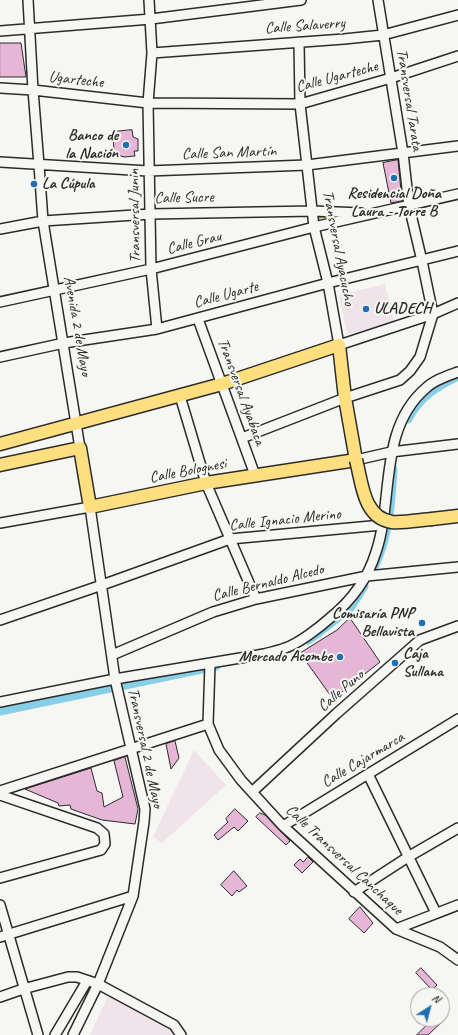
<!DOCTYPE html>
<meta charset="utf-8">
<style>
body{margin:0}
#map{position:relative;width:458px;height:1035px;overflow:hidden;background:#f6f6f2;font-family:Caveat,sans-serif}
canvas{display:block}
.north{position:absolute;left:410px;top:987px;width:40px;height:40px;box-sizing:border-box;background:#f6f6f2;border:1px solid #a5a5a2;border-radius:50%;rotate:36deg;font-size:11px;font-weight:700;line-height:16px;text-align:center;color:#2b2b2b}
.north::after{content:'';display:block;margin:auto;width:14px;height:18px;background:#1f6fb2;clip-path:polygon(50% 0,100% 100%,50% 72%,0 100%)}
</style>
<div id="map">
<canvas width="458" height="1035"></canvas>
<div class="north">N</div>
</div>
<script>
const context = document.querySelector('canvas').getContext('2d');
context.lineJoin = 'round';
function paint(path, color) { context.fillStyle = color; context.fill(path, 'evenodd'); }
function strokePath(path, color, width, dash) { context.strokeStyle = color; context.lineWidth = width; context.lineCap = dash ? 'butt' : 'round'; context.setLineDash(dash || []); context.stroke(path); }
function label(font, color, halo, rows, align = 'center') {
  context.font = font + ' Caveat,sans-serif'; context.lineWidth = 4; context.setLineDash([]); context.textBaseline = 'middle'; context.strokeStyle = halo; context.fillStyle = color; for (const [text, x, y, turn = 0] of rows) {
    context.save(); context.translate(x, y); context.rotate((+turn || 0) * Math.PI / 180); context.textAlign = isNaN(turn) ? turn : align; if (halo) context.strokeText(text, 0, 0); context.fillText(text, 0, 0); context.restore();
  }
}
paint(new Path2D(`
 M 385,284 L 394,323 L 347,334 L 339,295 Z
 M 194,750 L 226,785 L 162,843 L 153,837 Z
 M 108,996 L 171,1031 L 173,1035 L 90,1035 Z`), '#f1e3ea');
paint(new Path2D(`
 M 317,215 L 351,215 L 319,223 L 317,219 Z`), '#c3e39b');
strokePath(new Path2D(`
 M 408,419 C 420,396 436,387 458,376
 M 375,565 C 389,535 391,502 393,469
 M 308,640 L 318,633 L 350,608 L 364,586
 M 0,711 L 216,666`), '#86cfe7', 9);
const building = new Path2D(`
 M 0,43 L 21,43 L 26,77 L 0,77 Z
 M 132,130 L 133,137 L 138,139 L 138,151 L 134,151 L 135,156 L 124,157 L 114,154 L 113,132 Z
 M 398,160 L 402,201 L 391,203 L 383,163 Z
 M 350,618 L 380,662 L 333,699 L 300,653 L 337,630 Z
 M 175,741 L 179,758 L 171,769 L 166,744 Z
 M 125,757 L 138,809 L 135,824 L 102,820 L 71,809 L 70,805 L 59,806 L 58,803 L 25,789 L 91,768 L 97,791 L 102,793 L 104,807 L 123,797 L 114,761 Z
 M 235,809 L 248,821 L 238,831 L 234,827 L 218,840 L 214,835 L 228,822 L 226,819 Z
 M 260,813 L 265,815 L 290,841 L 286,845 L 256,817 Z
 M 308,857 L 313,862 L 302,873 L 294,865 L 300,859 L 303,862 Z
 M 234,871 L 247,886 L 239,892 L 237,890 L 232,896 L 221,885 Z
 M 360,907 L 373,923 L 364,933 L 349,919 Z
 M 421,968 L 437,985 L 432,990 L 416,973 Z
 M 433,1019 L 445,1019 L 428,1035 L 417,1035 Z`);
paint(building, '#e6b6d7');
strokePath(building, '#2b2b2b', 1);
const minor = new Path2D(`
 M 28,0 L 33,90 L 39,165 L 43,221 L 80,448
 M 149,0 L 152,53 L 148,103 L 151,269 L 157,329
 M 0,31 L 151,19 L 301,0
 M 299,42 L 300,104 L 314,227 L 328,283 L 339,345 L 433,314 L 458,303
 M 152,53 L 344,39 L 383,35 L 458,15
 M 0,88 L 33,90 L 148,103 L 300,104 L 391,78 L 458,56
 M 0,162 L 148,171 L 307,165 L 458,146
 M 0,229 L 43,221 L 150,214 L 313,211 L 361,213
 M 0,302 L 151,269 L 314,227 L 458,194
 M 198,319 L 255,475
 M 0,357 L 64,343 L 157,329 L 328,283 L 458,251
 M 180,396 L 206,483 L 256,599
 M 242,438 L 345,398 L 400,380 L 410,371 L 420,357 L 433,314 L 422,261 L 409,206 L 403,153 L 378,0
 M 356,460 L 391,452 L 458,444
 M 0,523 L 90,507 L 115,679 L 145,809 L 144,822 L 133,896 L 98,984 L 73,1035
 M 0,620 L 102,585 L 230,539 L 382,525
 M 112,655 L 213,612 L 256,599 L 367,576 L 458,567
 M 210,664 L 208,724 L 219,750 L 241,780 L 283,826 L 396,929 L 440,947 L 458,960
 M 0,702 L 115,679 L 264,654 C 271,652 278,651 285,648 C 298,644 320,627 330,618 C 351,601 368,578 376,552 C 394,499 378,429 426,388 C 434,380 447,376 458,372
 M 368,774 L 436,913
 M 0,791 L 208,724
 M 252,792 L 336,714 L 420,640 L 458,626
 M 0,795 L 97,828 L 104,834 L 105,844 L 101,850 L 0,878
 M 283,826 L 458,719
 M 354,892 L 408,857 L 458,828
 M 0,905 L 38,1035
 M 396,929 L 458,905
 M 0,937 L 133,896
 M 0,997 L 23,989 L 68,977 L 77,977 L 98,984 L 174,1025 L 181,1035
 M 55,1035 L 87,981`);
const major = new Path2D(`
 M 0,444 L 222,384 L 339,345 L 345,398 L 356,460 L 206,483 L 90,507 L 80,448 L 0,465
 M 432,519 L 458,516`);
strokePath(minor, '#2b2b2b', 12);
strokePath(major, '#2b2b2b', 15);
strokePath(minor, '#f6f6f2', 9);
strokePath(major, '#fedf80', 12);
const majorBridge = new Path2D(`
 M 356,460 C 362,482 363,518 392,522 C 403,523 420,520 432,519`);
strokePath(majorBridge, '#2b2b2b', 15, []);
strokePath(majorBridge, '#fedf80', 12);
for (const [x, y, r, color] of [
 [126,145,4,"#1f6fb2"],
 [394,178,4,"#1f6fb2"],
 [34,184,4,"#1f6fb2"],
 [366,309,4,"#1f6fb2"],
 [422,623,4,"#1f6fb2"],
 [340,657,4,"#1f6fb2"],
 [395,663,4,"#1f6fb2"]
]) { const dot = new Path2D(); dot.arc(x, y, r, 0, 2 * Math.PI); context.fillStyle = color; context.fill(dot); strokePath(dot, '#f6f6f2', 1.5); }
label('16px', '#2b2b2b', '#f6f6f2', [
 ["Calle Salaverry",305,26,-4],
 ["Calle Ugarteche",337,77,-15],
 ["Ugarteche",76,80,6],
 ["Transversal Tarata",409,100,81],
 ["Calle San Martín",229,153,-2],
 ["Calle Sucre",184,198,-1],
 ["Transversal Junin",135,216,-91],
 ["Calle Grau",194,243,-14],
 ["Transversal Ayacucho",338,248,79],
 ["Calle Ugarte",226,295,-15],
 ["Avenida 2 de Mayo",77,326,80],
 ["Transversal Ayabaca",241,392,70],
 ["Calle Bolognesi",188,471,-11],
 ["Calle Ignacio Merino",285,520,-6],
 ["Calle Bernaldo Alcedo",268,583,-14],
 ["Calle Puno",341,691,-41],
 ["Transversal 2 de Mayo",145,748,78],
 ["Calle Cajarmarca",363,760,-31],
 ["Calle Transversal Canchaque",344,860,43]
]);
label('bold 16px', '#2b2b2b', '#f6f6f2', [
 ["Banco de",118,136],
 ["la Nación",118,154],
 ["La Cúpula",42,184,"left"],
 ["Residencial Doña",394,194,"center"],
 ["Laura - Torre B",394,212,"center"],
 ["ULADECH",374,309,"left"],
 ["Comisaría PNP",414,614],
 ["Bellavista",414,632],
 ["Caja",403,654,"left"],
 ["Sullana",403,672,"left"],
 ["Mercado Acombe",332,657]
], 'right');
</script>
